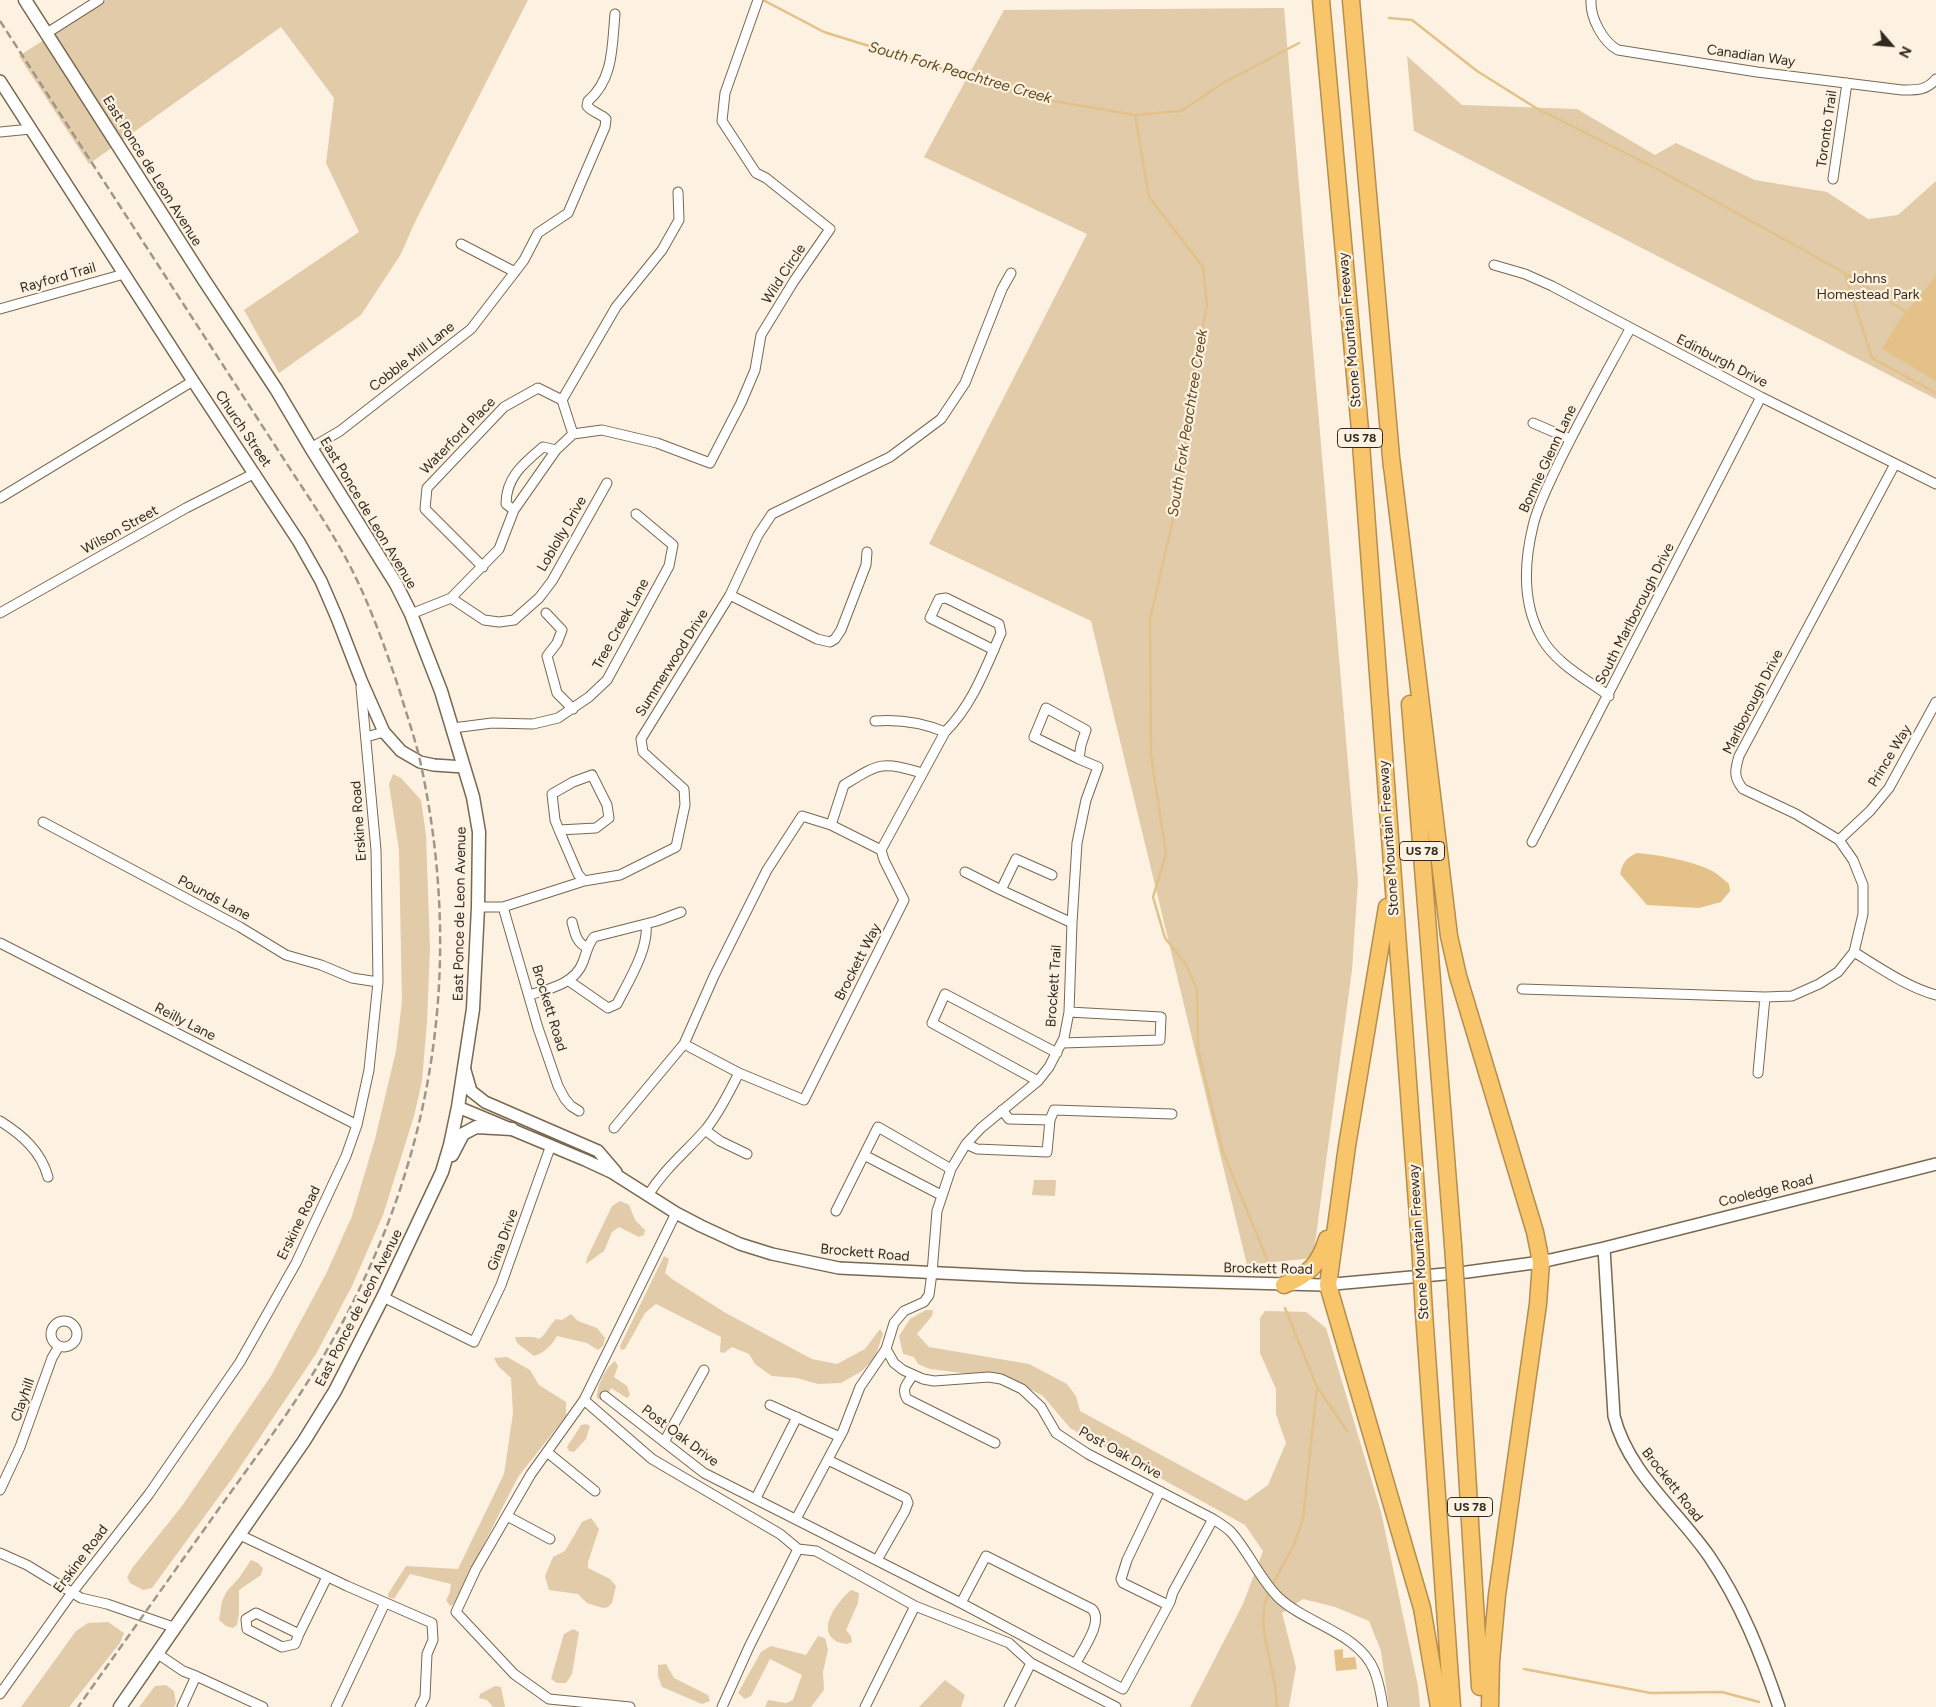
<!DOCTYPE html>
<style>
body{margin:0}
#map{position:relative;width:1936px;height:1707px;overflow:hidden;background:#fdf2e1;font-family:Figtree,sans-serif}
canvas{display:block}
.north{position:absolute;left:1866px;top:20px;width:50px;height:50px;-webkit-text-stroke:4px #fdf2e1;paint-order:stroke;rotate:117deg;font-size:14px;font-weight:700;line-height:20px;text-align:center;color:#30291e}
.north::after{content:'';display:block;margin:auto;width:18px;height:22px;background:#30291e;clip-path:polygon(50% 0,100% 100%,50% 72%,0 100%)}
</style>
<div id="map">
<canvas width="1936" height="1707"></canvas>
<div class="north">N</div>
</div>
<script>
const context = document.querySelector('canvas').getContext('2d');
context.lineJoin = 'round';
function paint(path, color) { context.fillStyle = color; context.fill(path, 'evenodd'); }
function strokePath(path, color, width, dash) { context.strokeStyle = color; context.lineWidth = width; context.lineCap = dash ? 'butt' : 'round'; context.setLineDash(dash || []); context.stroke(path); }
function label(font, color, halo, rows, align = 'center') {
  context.font = font + ' Figtree,sans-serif'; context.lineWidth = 4.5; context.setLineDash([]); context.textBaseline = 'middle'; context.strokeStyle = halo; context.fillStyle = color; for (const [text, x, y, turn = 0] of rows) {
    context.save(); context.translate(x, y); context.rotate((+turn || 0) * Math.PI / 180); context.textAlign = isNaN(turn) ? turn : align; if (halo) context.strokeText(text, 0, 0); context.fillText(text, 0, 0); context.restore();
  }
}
paint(new Path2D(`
 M 106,0 L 528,0 L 414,224 L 401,254 L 361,315 L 279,373 L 244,310 L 359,232 L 326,163 L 334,98 L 281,27 L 89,164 L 19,56 Z
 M 1284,8 L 1358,881 L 1352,970 L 1313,1258 L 1247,1265 L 1091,621 L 929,544 L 1087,234 L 924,157 L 1004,10 Z
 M 1407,56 L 1462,105 L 1577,109 L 1655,155 L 1676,143 L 1755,180 L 1827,192 L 1868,219 L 1898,215 L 1936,181 L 1936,399 L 1414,131 Z
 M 393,774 L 401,778 L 421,800 L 426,835 L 430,949 L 427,1022 L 422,1081 L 414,1116 L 383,1215 L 352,1286 L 316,1354 L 234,1476 L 152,1588 L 143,1590 L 130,1583 L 127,1577 L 133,1567 L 182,1506 L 271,1376 L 326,1274 L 352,1216 L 375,1139 L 396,1051 L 402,1001 L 399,850 L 389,784 Z
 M 1034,1180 L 1056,1180 L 1055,1196 L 1032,1195 Z
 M 620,1201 L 629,1205 L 635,1220 L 645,1230 L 644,1235 L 639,1237 L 619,1227 L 612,1232 L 604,1251 L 586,1264 L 587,1258 L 612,1206 Z
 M 664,1256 L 669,1259 L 665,1273 L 672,1279 L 724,1312 L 812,1359 L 837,1364 L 865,1349 L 880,1329 L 883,1334 L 875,1357 L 862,1371 L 841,1383 L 818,1384 L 797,1378 L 772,1376 L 755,1364 L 749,1354 L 732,1347 L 724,1353 L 720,1352 L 721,1337 L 656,1304 L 645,1313 L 625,1349 L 621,1350 L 620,1346 Z
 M 926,1310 L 933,1310 L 932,1316 L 917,1334 L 929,1347 L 1029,1364 L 1067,1384 L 1076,1396 L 1080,1411 L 1246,1501 L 1268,1485 L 1286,1443 L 1276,1414 L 1276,1389 L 1260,1353 L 1260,1318 L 1265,1311 L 1306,1312 L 1326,1328 L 1381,1512 L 1418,1686 L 1420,1707 L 1389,1707 L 1381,1651 L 1369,1621 L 1335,1607 L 1303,1599 L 1282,1613 L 1296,1667 L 1289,1707 L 1190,1707 L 1243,1604 L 1263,1551 L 1245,1525 L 1070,1428 L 1043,1396 L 1011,1379 L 930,1369 L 918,1364 L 914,1357 L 903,1354 L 899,1336 L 910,1319 Z
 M 571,1314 L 578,1321 L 597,1328 L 605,1338 L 603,1346 L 598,1350 L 587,1343 L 557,1336 C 552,1345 544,1353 534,1356 L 517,1343 L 515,1337 L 534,1337 L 539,1339 C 546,1335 549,1325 556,1319 L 562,1320 Z
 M 507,1357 L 530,1370 L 539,1385 L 566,1402 L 566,1416 L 518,1477 L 453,1605 L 450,1606 L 446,1600 L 450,1592 L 451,1584 L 410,1574 L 394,1599 L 388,1597 L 388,1594 L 406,1566 L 458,1569 L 504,1474 L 513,1413 L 511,1378 L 498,1366 L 494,1358 Z
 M 615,1361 L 618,1366 L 614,1377 L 627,1386 L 630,1395 L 627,1398 L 611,1388 L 609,1392 L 601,1400 L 597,1398 C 596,1387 606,1367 615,1361 Z
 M 586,1424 L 590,1426 L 586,1439 L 574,1452 L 569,1451 L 567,1447 L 581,1425 Z
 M 591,1518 L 599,1529 L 588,1562 L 588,1568 L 610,1579 L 616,1586 L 612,1603 L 608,1607 L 603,1608 L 587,1603 L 578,1594 L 549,1590 L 545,1576 L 553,1557 L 565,1551 L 582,1522 Z
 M 251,1560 L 258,1563 L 263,1568 L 261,1575 L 239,1590 L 239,1613 L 237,1625 L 233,1628 L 226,1626 L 219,1620 L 222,1601 L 227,1591 L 239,1578 Z
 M 851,1590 L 859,1593 L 858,1603 L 846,1630 L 851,1636 L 852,1642 L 847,1644 C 844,1643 838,1643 836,1641 C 815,1629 840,1599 851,1590 Z
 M 108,1622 L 124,1633 L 120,1643 L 69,1707 L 21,1707 L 76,1631 L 88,1623 Z
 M 573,1629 L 579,1632 L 572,1674 L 566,1683 L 557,1683 L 551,1679 L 564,1634 Z
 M 818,1636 L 825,1638 L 828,1650 L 823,1672 L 824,1690 L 811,1707 L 765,1707 L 768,1700 L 786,1703 L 793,1700 L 802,1675 L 770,1659 L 751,1696 L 745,1699 L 738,1693 L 761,1652 L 771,1646 L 806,1655 Z
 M 666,1664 L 674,1678 L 708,1695 L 710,1701 L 702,1704 L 662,1687 L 658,1676 L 658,1665 Z
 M 945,1680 L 965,1695 L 961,1707 L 919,1707 Z
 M 166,1685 L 174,1691 L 176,1703 L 174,1707 L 139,1707 L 155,1686 Z
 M 495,1686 L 501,1687 L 505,1707 L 493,1707 L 487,1700 L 479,1698 L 480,1694 Z`), '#e1cba9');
paint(new Path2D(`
 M 1936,276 L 1936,381 L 1882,349 L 1898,322 Z
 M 1637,853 C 1660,855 1694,861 1714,872 C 1719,875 1724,880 1729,884 L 1730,891 L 1721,902 L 1699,908 L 1647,905 L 1620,874 C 1623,862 1626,858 1637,853 Z
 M 1343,1649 L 1343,1658 L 1355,1657 L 1357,1669 L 1336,1671 L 1334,1650 Z`), '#e3c188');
strokePath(new Path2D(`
 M 763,0 L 824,32 L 1036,98 L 1135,115 L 1181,111 L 1223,83 L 1299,43
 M 1389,18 L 1412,20 L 1477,71 L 1536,108 L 1659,170 L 1845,273 L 1906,312
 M 1135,115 L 1149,197 L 1203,267 L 1207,305 L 1188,405 L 1180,490 L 1150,619 L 1151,755 L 1166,854 L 1153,897 L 1165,938 L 1185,963 L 1197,989 L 1198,1050 L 1223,1152 L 1269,1264
 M 1845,274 L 1872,358 L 1936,393
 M 1318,1388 L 1347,1431
 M 1271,1587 L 1294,1545 L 1303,1519 L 1317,1387 L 1285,1308
 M 1269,1592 C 1256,1619 1269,1652 1274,1680 C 1276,1689 1276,1698 1277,1707
 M 1524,1669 L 1651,1693 L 1722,1692 L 1759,1702`), '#e3c188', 2.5);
const minor = new Path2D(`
 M 1591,0 C 1590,18 1603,42 1618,50 L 1757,72 L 1902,90 C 1916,90 1926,91 1936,79
 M 47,33 L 99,0
 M 0,132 L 31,129
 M 1833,179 L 1847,83
 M 461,244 L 515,272
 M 1494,265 L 1525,274 L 1552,286 L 1761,397 L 1936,484
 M 0,309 L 124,274
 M 562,400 L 616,307 L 662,250 L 679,220 L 678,192
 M 562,400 L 573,434
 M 1533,423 L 1570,439
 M 573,434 L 602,430 L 657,443 L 710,463 L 741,403 L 755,370 L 761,335 L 794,281 L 830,229 L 766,178 L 756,173 L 722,121 L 725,93 L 758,0
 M 311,448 L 340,431 L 471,329 L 524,260 L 538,233 L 568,213 L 605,127 L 606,119 C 600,113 593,113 587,106 L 588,101 C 614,79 612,45 615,14
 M 0,498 L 193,381
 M 514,510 L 506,504 C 506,477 524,463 543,447 L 556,450
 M 483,567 L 425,509 L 427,488 L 504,407 L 538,388 L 562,400
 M 730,595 L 817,639 L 830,642 L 835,639 L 841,630 L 866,565 L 867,552
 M 451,598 L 484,620 L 499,622 L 514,620 L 539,598 L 552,581 L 607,483
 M 0,613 L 186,508 L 255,473
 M 546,613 L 562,630 L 557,643 L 547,656 L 557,693 L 573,709
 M 411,614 L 451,598 L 499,549 L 514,510 L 556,450 L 573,434
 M 1609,696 C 1586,679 1555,663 1541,637 C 1522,603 1524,563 1533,526 C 1537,508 1546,490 1554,473 C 1577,424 1604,377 1630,329
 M 875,721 C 900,719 921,722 945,732
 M 453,728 L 492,723 L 533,724 L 558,718 L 589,697 L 607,680 L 669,566 L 673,545 L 636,514
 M 366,737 L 384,732
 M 592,775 L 607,805 L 609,818 L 596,828 L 559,830 L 555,820 L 552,794 L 573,782 Z
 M 43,822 L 240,927 L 286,955 L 321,965 L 352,978 L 378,982
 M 831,825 L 881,850
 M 559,830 L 578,874 L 584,881
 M 1839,840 L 1870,811 L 1889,788 L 1936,702
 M 1532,842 L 1761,397
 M 965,872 L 1001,890 L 1072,923
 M 1001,890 L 1016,859 L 1052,875
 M 478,907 L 503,907 L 584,881 L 620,875 L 676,847 L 685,805 L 684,789 L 643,752 L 641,739 L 730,595 L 758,535 L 772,514 L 890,457 L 941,419 L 965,383 L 1002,289 L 1011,273
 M 503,907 L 538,1028 L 558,1086 L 565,1099 L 571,1106 L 579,1111
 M 572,922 C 575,933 576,943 588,948
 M 0,943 L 357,1125
 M 1854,952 C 1880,968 1907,987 1936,995
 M 569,981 L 608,1008 L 617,1004 C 628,982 649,949 646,924
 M 1522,989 L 1765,997 L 1792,996 L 1819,984 L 1838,972 L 1854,952 L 1863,914 L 1863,885 L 1853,860 L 1839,840 L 1796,814 L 1743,789 C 1733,777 1735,770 1739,756 L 1895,464
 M 529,995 C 549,989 575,984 583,962 C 586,954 588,944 594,937 L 657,921 L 681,912
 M 1062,1043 L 1160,1040 L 1161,1017 L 1069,1012
 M 739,1073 L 684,1044 L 714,976 L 767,870 L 802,816 L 831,825 L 844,785 C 880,763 881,761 922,773
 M 1758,1073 L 1765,997
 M 1038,1081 L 932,1023 L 945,994 L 1057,1053
 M 1050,1120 L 1054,1110 L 1172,1114
 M 0,1121 C 22,1135 41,1151 48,1177
 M 614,1128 L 684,1044
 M 705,1130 L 720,1141 L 747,1154
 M 966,1144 L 977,1149 L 1047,1152 L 1050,1120 L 1009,1119 L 1002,1110
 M 864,1155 L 941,1195
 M 648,1195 C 666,1167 685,1153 706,1129 C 720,1112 729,1092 739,1073 L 804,1100 L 904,900 L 884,860 L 881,850 L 945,732 C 972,706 986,667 1001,633 L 999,624 L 946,598 L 939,599 L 930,618 L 994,650
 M 836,1211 L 878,1127 L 951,1169
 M 383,1297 L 474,1342 L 501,1285 L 551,1145
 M51 1334a13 13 0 1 1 26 0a13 13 0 1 1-26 0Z
 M 886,1349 L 894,1363 L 903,1370 L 923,1379 L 934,1381 L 989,1377 L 1001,1379 L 1022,1389 L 1041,1407 L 1056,1433 L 1088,1454 L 1213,1519 C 1219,1523 1226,1527 1231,1532 C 1249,1552 1259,1578 1278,1597 C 1306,1624 1359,1633 1374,1670 C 1379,1682 1381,1694 1383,1707
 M 913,1375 C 907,1384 901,1389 907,1399 L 995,1443
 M 605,1396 L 704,1473 L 961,1603 L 1123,1689 L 1170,1602
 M 584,1400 L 652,1459 L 780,1534 L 798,1549
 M 770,1405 L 840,1437
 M 664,1442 L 704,1370
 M 547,1452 L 595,1491
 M 828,1460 L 906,1498 L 908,1503 L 905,1511 L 877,1560
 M 0,1490 L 20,1447 L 52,1358 L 59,1346
 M 1160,1491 L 1127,1560 L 1121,1579 L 1123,1583 L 1166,1604 L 1170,1602 L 1173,1592 L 1213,1519
 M 756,1498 L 797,1417
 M 507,1516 L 550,1539
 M 796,1519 L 843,1431 L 860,1387 L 886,1349 L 894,1323 L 904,1311 L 924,1302 L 929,1295 L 932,1273 L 937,1211 L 951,1169 L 966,1144 L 981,1128 L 1038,1081 L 1049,1067 L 1064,1038 L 1069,1012 L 1072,923 L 1077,843 L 1086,800 L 1098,767 L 1079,759 L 1081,745 L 1086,730 L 1046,708 L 1034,737 L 1079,759
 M 240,1535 L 347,1586 L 432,1623 L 433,1640 L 427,1654 L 425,1697 L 420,1707
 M 0,1553 L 27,1565 L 81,1598 L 107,1604 L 176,1628
 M 961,1603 L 986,1556 L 1092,1609 C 1104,1621 1083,1649 1076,1663
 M 299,1634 L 256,1613 L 246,1619 L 247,1629 L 282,1647 L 295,1644 L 299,1634 L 327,1577
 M 158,1654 L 183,1671 L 196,1676 L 182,1707
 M 196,1676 L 263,1707
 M 0,1694 L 71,1594 L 149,1494 L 240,1362 L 296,1263 L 346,1156 L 357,1125 L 369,1070 L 378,982 L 376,850 L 361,687
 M 336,1707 L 385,1603
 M 630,1707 L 549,1699 L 514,1674 L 456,1612 L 476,1569 L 531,1474 L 584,1400 L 676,1213
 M 722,1707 L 749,1647 L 798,1549 L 816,1551 L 915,1606 L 1009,1643 L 1031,1663 L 1116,1707
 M 865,1707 L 915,1606
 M 1009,1707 L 1031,1663`);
const tertiary = new Path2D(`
 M 0,81 L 193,381 L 299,542 L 321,581 L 337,618 L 361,680 L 384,732 L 401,751 L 420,762 L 434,765 L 464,767
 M 464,1067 L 471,1091 L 485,1102 L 598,1151 L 616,1172
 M 458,1107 L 585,1160 L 613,1173 L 676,1213 L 701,1226 L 740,1244 L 772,1254 L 839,1268 L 1023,1277 L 1323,1285 L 1467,1272 L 1541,1262 L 1604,1248 L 1936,1164
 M 1604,1248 L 1614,1416 C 1628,1472 1677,1510 1709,1556 C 1741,1603 1761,1654 1779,1707`);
const secondary = new Path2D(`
 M 25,0 L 204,280 L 276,389 L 311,448 L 396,584 L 411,614 L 441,691 L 473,797 L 479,832 L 478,907 L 473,1009 L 458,1107 L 450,1145 L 442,1172 L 383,1297 L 335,1391 L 304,1441 L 120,1707
 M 452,1155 L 463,1134 L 476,1127 L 512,1129`);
const motorway = new Path2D(`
 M 1321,0 L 1360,430 L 1420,1244
 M 1351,0 L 1392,468
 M 1391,457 L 1449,936 L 1458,976 L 1535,1232 L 1541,1262 L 1538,1304 L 1497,1595 L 1491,1661 L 1490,1707
 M 1410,704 L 1453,1245
 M 1387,907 L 1347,1146 L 1328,1285 L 1422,1608 L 1439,1707
 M 1284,1285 C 1309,1274 1319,1265 1327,1239
 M 1457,1306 L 1480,1687
 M 1424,1313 L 1452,1707`);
strokePath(minor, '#78684f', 11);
strokePath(tertiary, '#78684f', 14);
strokePath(secondary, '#78684f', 15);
strokePath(motorway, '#b38e4f', 19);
strokePath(minor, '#fff', 9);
strokePath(tertiary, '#fff', 11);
strokePath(secondary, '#fff', 12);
strokePath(motorway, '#f9c56a', 16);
strokePath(new Path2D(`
 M 0,21 L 287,464 C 311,501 336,537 355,576 C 373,613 387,653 400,692 C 407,716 416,741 421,765 C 465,971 433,1168 327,1350 C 295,1406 255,1458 218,1510 C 171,1576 125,1641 78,1707`), '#9f9688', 2.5, [8, 4]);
const motorwayBridge = new Path2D(`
 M 1420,1244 L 1424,1313
 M 1453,1245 L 1457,1306`);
strokePath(motorwayBridge, '#b38e4f', 19, []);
strokePath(motorwayBridge, '#f9c56a', 16);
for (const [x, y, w] of [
 [1360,438,45],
 [1422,851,45],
 [1470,1507,45]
]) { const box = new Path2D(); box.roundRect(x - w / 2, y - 9.5, w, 19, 4); context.fillStyle = '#fdf2e1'; context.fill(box); strokePath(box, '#30291e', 1); }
label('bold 12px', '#30291e', null, [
 ["US 78",1360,438],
 ["US 78",1422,851],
 ["US 78",1470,1507]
]);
label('14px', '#30291e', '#fdf2e1', [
 ["Canadian Way",1751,56,8],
 ["Toronto Trail",1827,129,-82],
 ["East Ponce de Leon Avenue",152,171,58],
 ["Wild Circle",784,274,-57],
 ["Rayford Trail",58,278,-16],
 ["Stone Mountain Freeway",1350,330,-95],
 ["Cobble Mill Lane",412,357,-38],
 ["Edinburgh Drive",1722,361,27],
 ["Church Street",243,429,56],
 ["Waterford Place",458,436,-46],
 ["Bonnie Glenn Lane",1548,459,-65],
 ["East Ponce de Leon Avenue",368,513,59],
 ["Wilson Street",120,530,-29],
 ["Loblolly Drive",562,534,-60],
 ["South Marlborough Drive",1635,614,-63],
 ["Tree Creek Lane",621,624,-61],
 ["Summerwood Drive",672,663,-58],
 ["Marlborough Drive",1753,702,-63],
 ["Prince Way",1890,756,-59],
 ["Erskine Road",359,821,-94],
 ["Stone Mountain Freeway",1389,838,-94],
 ["Pounds Lane",214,898,28],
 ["East Ponce de Leon Avenue",460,914,-89],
 ["Brockett Way",858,962,-63],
 ["Brockett Trail",1054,986,-86],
 ["Brockett Road",549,1008,73],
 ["Reilly Lane",185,1022,27],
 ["Cooledge Road",1766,1191,-14],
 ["Erskine Road",299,1223,-64],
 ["Gina Drive",503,1240,-70],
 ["Stone Mountain Freeway",1419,1242,-94],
 ["Brockett Road",865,1253,5],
 ["Brockett Road",1268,1269,1],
 ["East Ponce de Leon Avenue",359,1308,-63],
 ["Clayhill",23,1400,-71],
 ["Post Oak Drive",680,1436,37],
 ["Post Oak Drive",1120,1453,29],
 ["Brockett Road",1672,1485,52],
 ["Erskine Road",81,1559,-53]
]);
label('14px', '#3a2b12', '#fdf2e1', [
 ["Johns",1868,279],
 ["Homestead Park",1868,295]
]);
label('italic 15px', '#61491e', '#fdf2e1', [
 ["South Fork Peachtree Creek",960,73,16],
 ["South Fork Peachtree Creek",1188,423,-81]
]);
</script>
